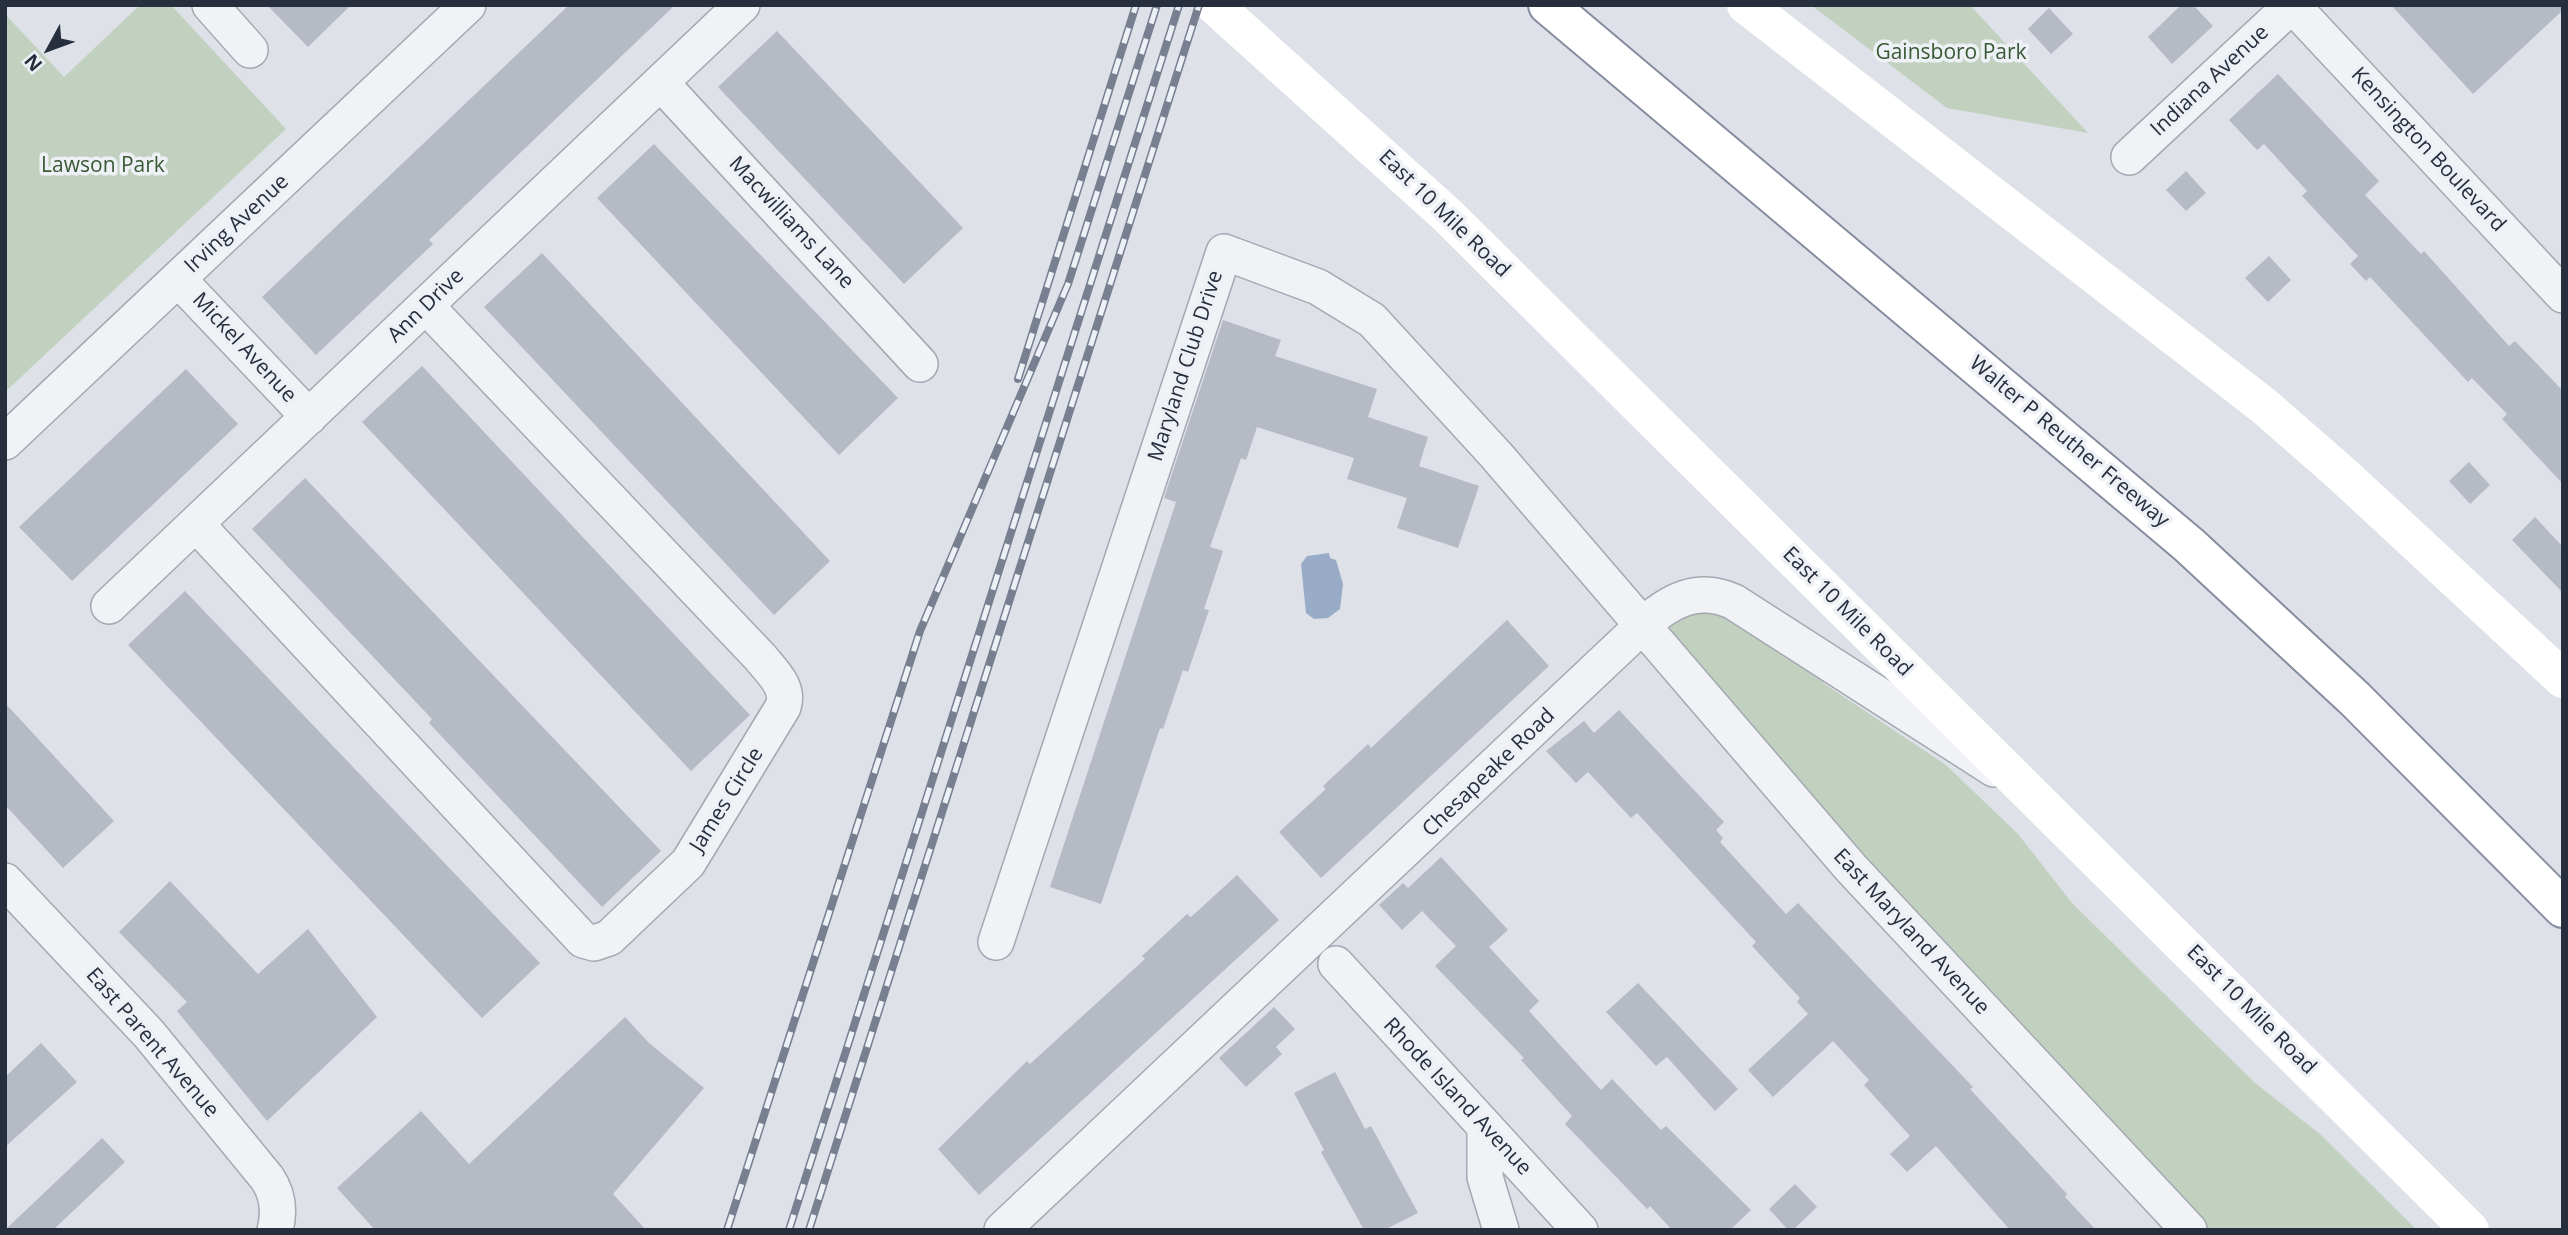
<!DOCTYPE html>
<style>
body{margin:0}
#map{position:relative;width:2568px;height:1235px;overflow:hidden;background:#dee1e7;font-family:"Open Sans",sans-serif}
canvas{display:block}
.frame{position:absolute;inset:0;border:7px solid #272e3e;pointer-events:none}
.north{position:absolute;left:14px;top:14px;width:70px;height:70px;-webkit-text-stroke:5px #edf0f5;paint-order:stroke;rotate:229deg;font-size:19px;font-weight:700;line-height:28px;text-align:center;color:#272e3e}
.north::after{content:'';display:block;margin:auto;width:24px;height:32px;background:#272e3e;clip-path:polygon(50% 0,100% 100%,50% 72%,0 100%)}
</style>
<div id="map">
<canvas width="2568" height="1235"></canvas>
<div class="frame"></div>
<div class="north">N</div>
</div>
<script>
const context = document.querySelector('canvas').getContext('2d');
context.lineJoin = 'round';
function paint(path, color) { context.fillStyle = color; context.fill(path, 'evenodd'); }
function strokePath(path, color, width, dash) { context.strokeStyle = color; context.lineWidth = width; context.lineCap = dash ? 'butt' : 'round'; context.setLineDash(dash || []); context.stroke(path); }
function label(font, color, halo, rows, align = 'center') {
  context.font = font + ' "Open Sans",sans-serif'; context.lineWidth = 7; context.setLineDash([]); context.textBaseline = 'middle'; context.strokeStyle = halo; context.fillStyle = color; for (const [text, x, y, turn = 0] of rows) {
    context.save(); context.translate(x, y); context.rotate((+turn || 0) * Math.PI / 180); context.textAlign = isNaN(turn) ? turn : align; if (halo) context.strokeText(text, 0, 0); context.fillText(text, 0, 0); context.restore();
  }
}
paint(new Path2D(`
 M 140,5 L 171,5 L 286,129 L 5,392 L 5,14 L 64,77 Z
 M 1811,5 L 1970,5 L 2088,133 L 1947,108 Z
 M 1709,609 L 1730,616 L 1825,678 L 1823,683 L 1946,765 L 2018,834 L 2072,903 L 2254,1082 L 2321,1135 L 2417,1230 L 2211,1230 L 1883,879 L 1669,630 L 1672,622 L 1688,613 Z`), '#c2d1bf');
paint(new Path2D(`
 M 1329,553 L 1330,558 L 1336,560 L 1343,584 L 1340,609 L 1328,618 L 1314,619 L 1306,613 L 1301,564 L 1307,556 Z`), '#99acc7');
paint(new Path2D(`
 M 267,5 L 351,5 L 308,47 Z
 M 569,5 L 675,5 L 429,240 L 433,244 L 316,355 L 262,297 Z
 M 2181,5 L 2193,5 L 2213,26 L 2172,64 L 2148,37 Z
 M 2391,5 L 2563,5 L 2563,10 L 2473,94 Z
 M 2049,8 L 2073,34 L 2051,54 L 2028,29 Z
 M 777,31 L 963,228 L 904,284 L 718,87 Z
 M 2278,74 L 2379,181 L 2365,195 L 2421,254 L 2424,251 L 2509,346 L 2515,341 L 2563,391 L 2563,484 L 2502,419 L 2507,414 L 2472,378 L 2468,382 L 2370,277 L 2366,281 L 2350,264 L 2358,256 L 2302,196 L 2307,191 L 2264,144 L 2257,150 L 2229,120 Z
 M 654,144 L 898,398 L 839,455 L 597,198 Z
 M 2186,171 L 2206,193 L 2186,211 L 2166,190 Z
 M 542,253 L 830,561 L 774,615 L 484,307 Z
 M 2269,256 L 2291,280 L 2268,302 L 2245,278 Z
 M 1223,320 L 1281,340 L 1275,356 L 1377,389 L 1368,417 L 1428,437 L 1419,466 L 1479,486 L 1458,548 L 1397,528 L 1407,498 L 1347,479 L 1354,458 L 1257,427 L 1246,460 L 1241,458 L 1210,547 L 1223,551 L 1204,609 L 1209,610 L 1188,672 L 1183,670 L 1163,729 L 1160,728 L 1101,904 L 1050,887 L 1176,502 L 1164,498 Z
 M 422,366 L 750,715 L 691,771 L 362,422 Z
 M 186,369 L 238,424 L 72,581 L 19,527 Z
 M 2469,462 L 2490,485 L 2470,504 L 2449,481 Z
 M 305,478 L 661,851 L 602,907 L 429,723 L 432,719 L 252,529 Z
 M 2535,517 L 2563,547 L 2563,593 L 2512,540 Z
 M 185,591 L 540,963 L 482,1018 L 128,645 Z
 M 1507,620 L 1549,666 L 1321,878 L 1279,832 L 1326,789 L 1323,786 L 1368,744 L 1371,748 Z
 M 5,703 L 114,821 L 63,868 L 5,805 Z
 M 1619,710 L 1724,822 L 1716,830 L 1723,838 L 1720,842 L 1786,914 L 1798,903 L 1973,1087 L 1970,1089 L 2067,1194 L 2065,1197 L 2096,1230 L 2010,1230 L 1936,1146 L 1907,1172 L 1890,1154 L 1910,1136 L 1864,1085 L 1869,1080 L 1833,1041 L 1773,1097 L 1748,1070 L 1808,1014 L 1797,1002 L 1800,998 L 1752,946 L 1756,942 L 1637,813 L 1631,818 L 1588,772 L 1576,783 L 1546,751 L 1584,721 L 1594,733 Z
 M 1441,857 L 1508,930 L 1489,947 L 1539,1001 L 1529,1011 L 1601,1090 L 1612,1079 L 1661,1130 L 1666,1126 L 1751,1210 L 1730,1230 L 1672,1230 L 1650,1206 L 1647,1209 L 1565,1124 L 1572,1116 L 1521,1060 L 1524,1058 L 1435,966 L 1456,946 L 1422,911 L 1402,930 L 1379,905 L 1403,883 L 1408,888 Z
 M 1237,875 L 1279,920 L 979,1195 L 938,1149 L 1027,1061 L 1030,1064 L 1145,959 L 1142,956 L 1187,914 L 1191,917 Z
 M 170,881 L 258,974 L 308,929 L 377,1017 L 267,1121 L 177,1011 L 187,1002 L 119,932 Z
 M 1638,983 L 1738,1089 L 1715,1111 L 1667,1057 L 1656,1066 L 1606,1012 Z
 M 1274,1007 L 1295,1029 L 1276,1047 L 1282,1054 L 1246,1087 L 1219,1058 Z
 M 625,1017 L 649,1043 L 704,1088 L 613,1194 L 646,1230 L 375,1230 L 337,1188 L 421,1111 L 469,1164 Z
 M 41,1043 L 77,1082 L 5,1147 L 5,1077 Z
 M 1335,1072 L 1365,1129 L 1371,1126 L 1418,1213 L 1384,1230 L 1364,1230 L 1321,1152 L 1324,1150 L 1294,1093 Z
 M 102,1138 L 125,1162 L 53,1230 L 5,1230 Z
 M 1795,1184 L 1817,1207 L 1793,1230 L 1788,1230 L 1769,1209 Z`), '#b5bac4');
const street = new Path2D(`
 M 210,5 L 250,50
 M 2292,5 L 2563,295
 M 661,83 L 920,364
 M 2129,157 L 2292,5
 M 178,279 L 309,417
 M 5,442 L 468,5
 M 196,524 L 583,940 L 594,943 L 609,938 L 688,863 L 783,707 C 790,687 772,672 760,657 L 426,306
 M 109,606 L 742,5
 M 5,881 L 149,1034 L 267,1178 C 278,1194 280,1211 275,1230
 M 996,942 L 1224,252 L 1318,287 L 1372,320 L 1496,455 L 1851,868 L 2189,1230
 M 1336,964 L 1580,1230
 M 1485,1129 L 1485,1177 L 1501,1230
 M 1002,1230 L 1642,626 C 1669,601 1698,585 1734,602 L 1994,769`);
const highway = new Path2D(`
 M 1548,5 L 2189,545 L 2355,699 L 2563,908`);
strokePath(street, '#a3a8b1', 38);
strokePath(highway, '#858d9e', 42);
strokePath(street, '#f0f2f6', 35);
strokePath(new Path2D(`
 M 1214,5 L 1447,215 L 2470,1230
 M 1746,5 L 2264,406 L 2343,475 L 2563,679`), '#fff', 38);
strokePath(highway, '#fff', 38);
const rail = new Path2D(`
 M 1018,379 L 1136,5
 M 727,1230 L 920,631 L 1068,284 L 1157,5
 M 789,1230 L 1179,5
 M 809,1230 L 1199,5`);
strokePath(rail, '#777f90', 8);
strokePath(rail, '#edf0f5', 5, [16]);
label('21px', '#395935', '#edf0f5', [
 ["Gainsboro Park",1951,53],
 ["Lawson Park",103,166]
]);
label('21px', '#272e3e', '#edf0f5', [
 ["Indiana Avenue",2210,81,-43],
 ["Kensington Boulevard",2428,150,47],
 ["East 10 Mile Road",1444,214,44],
 ["Macwilliams Lane",791,223,47],
 ["Irving Avenue",237,224,-43],
 ["Ann Drive",426,306,-44],
 ["Mickel Avenue",244,348,47],
 ["Maryland Club Drive",1186,366,-72],
 ["Walter P Reuther Freeway",2069,442,40],
 ["East 10 Mile Road",1847,612,45],
 ["Chesapeake Road",1489,773,-44],
 ["James Circle",727,800,-58],
 ["East Maryland Avenue",1911,932,47],
 ["East 10 Mile Road",2251,1010,45],
 ["East Parent Avenue",152,1043,49],
 ["Rhode Island Avenue",1457,1097,47]
]);
</script>
